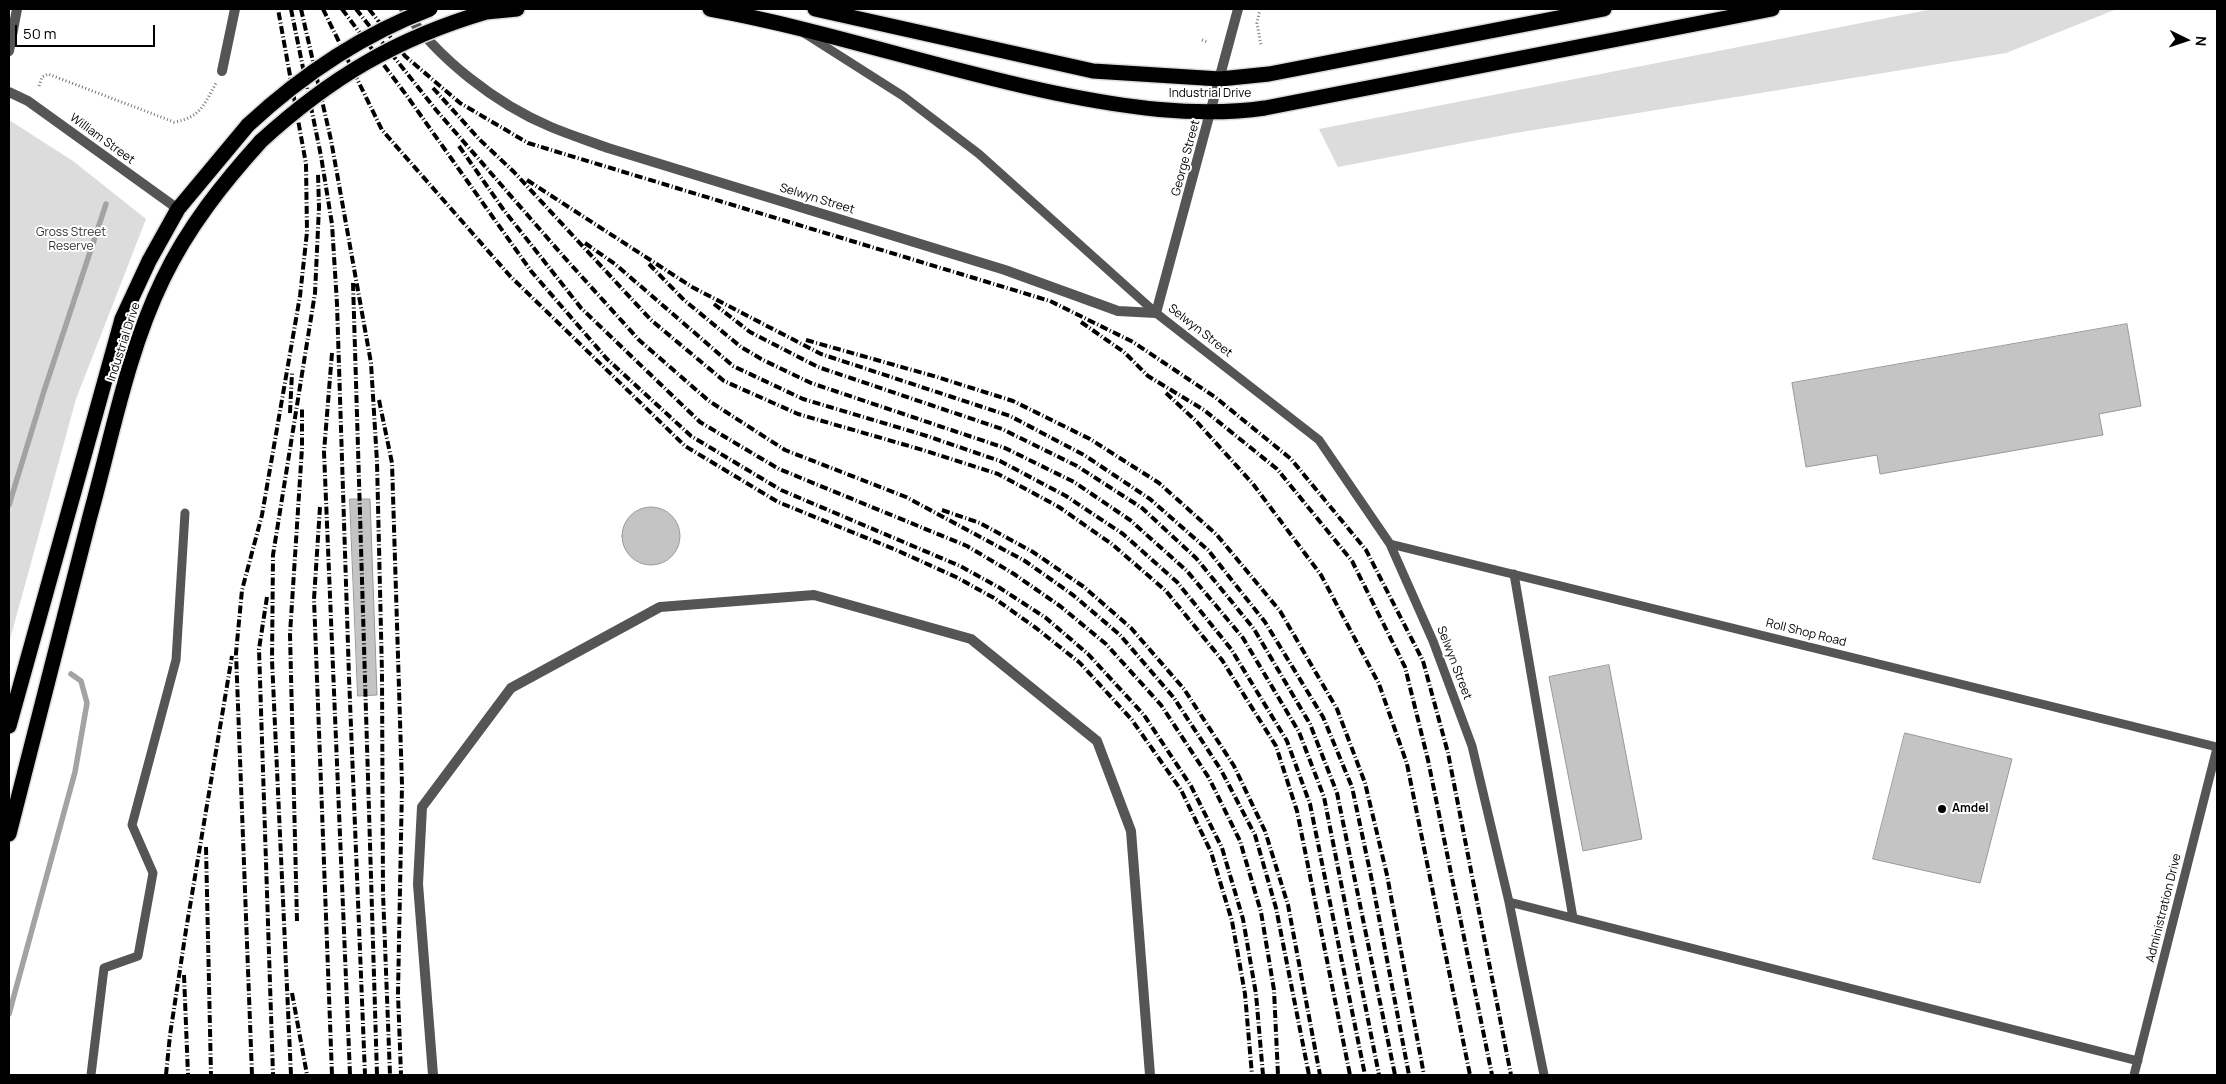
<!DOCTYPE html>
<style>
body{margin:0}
#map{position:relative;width:2226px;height:1084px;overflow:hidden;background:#fff;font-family:Manrope,sans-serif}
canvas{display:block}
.frame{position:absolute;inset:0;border:10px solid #000;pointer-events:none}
.north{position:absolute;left:2161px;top:15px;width:50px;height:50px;-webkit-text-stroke:4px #fff;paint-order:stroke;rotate:94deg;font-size:14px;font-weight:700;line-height:20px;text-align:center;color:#000}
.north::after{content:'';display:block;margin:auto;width:18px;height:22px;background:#000;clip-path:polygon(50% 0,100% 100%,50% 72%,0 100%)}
.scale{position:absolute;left:15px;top:25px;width:140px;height:22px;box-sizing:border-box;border:2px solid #000;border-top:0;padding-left:6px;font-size:15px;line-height:18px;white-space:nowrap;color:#000;-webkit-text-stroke:4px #fff;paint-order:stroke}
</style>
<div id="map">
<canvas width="2226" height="1084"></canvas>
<div class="frame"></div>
<div class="north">N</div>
<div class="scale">50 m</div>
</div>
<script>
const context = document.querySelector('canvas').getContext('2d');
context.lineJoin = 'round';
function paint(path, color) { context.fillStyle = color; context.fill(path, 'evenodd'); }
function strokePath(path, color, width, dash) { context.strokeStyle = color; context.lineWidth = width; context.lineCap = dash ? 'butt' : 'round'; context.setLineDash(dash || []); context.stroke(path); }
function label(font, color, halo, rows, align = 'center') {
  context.font = font + ' Manrope,sans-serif'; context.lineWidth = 4; context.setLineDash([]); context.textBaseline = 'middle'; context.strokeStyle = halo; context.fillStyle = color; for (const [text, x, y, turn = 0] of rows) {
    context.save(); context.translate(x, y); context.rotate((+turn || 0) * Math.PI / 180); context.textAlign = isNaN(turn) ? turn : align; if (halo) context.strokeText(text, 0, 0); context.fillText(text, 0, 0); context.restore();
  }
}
paint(new Path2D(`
 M 1933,9 L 2117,9 L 2006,53 L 1515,133 L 1338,167 L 1319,129 Z
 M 9,120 L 73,161 L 146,219 L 76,399 L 9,643 Z`), '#dcdcdc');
strokePath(new Path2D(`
 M 9,505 L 44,391 L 106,204
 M 9,1014 L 75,772 L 87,703 L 81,681 L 71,674`), '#a3a3a3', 5.5);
const building = new Path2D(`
 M 2127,324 L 2141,406 L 2099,414 L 2103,435 L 1880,474 L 1877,455 L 1806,467 L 1792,383 Z
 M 350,499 L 370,499 L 377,695 L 358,696 Z
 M622 536a29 29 0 1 1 58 0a29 29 0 1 1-58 0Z
 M 1609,665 L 1642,839 L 1583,851 L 1549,677 Z
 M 1905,733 L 2012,759 L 1980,883 L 1873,859 Z`);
paint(building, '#c4c4c4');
strokePath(building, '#999', 1);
const highway = new Path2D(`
 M 710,9 C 826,30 939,69 1055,93 C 1123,107 1196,118 1265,108 L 1772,9
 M 815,9 L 1093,71 L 1220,79 L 1269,74 L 1604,9
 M 486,12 L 517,9
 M 9,726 L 122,319 L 149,261 L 178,209 L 248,125
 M 9,834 C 35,728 62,622 90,516 C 112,437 127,353 163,279 C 188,227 223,183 261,141`);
strokePath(highway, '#dbdbdb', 18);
strokePath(new Path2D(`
 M 1260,9 L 1257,23 L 1261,45
 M 1202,40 L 1207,42
 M 39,86 L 42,77 L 48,74 L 174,122 C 200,118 204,105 216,83`), '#777', 3, [1, 2.5]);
strokePath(new Path2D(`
 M 804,33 L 903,96 L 979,154 L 1156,313 L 1319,440 L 1390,544 L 1433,641 L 1472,746 L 1509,902 L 1544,1075
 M 1390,544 L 2217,747
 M 1514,574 L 1573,918
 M 1509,902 L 2138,1061
 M 91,1075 L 104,968 L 138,956 L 153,873 L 132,825 L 176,660 L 185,513
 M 2134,1075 L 2217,748`), '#555', 9);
strokePath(new Path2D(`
 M 404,9 C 437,58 496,104 551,127 C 570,135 589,141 608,148 L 1005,270 L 1118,311 L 1156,313 L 1238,9
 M 9,51 L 17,9
 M 222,71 L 235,9
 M 9,92 L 28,101 L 178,209
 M 433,1075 L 418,884 L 422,807 L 511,688 L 660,607 L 814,595 L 971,639 L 1097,741 L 1131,831 L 1150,1075`), '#555', 10);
strokePath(highway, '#000', 15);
strokePath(new Path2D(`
 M 291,9 L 321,156 L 332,224 L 337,304 L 349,677 L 365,1075
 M 301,9 L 331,140 L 371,363 L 377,462 L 382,674 L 383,893 L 390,1075
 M 323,9 L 382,130 L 510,276 L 685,446 L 778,502 L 894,549 L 956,577 L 994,598 L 1036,628 L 1080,663 L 1132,720 L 1181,790 L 1211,852 L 1232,921 L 1245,994 L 1252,1075
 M 342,9 L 407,96 L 531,271 L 607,359 L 691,436 L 781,490 L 960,566 L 1000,588 L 1046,618 L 1088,654 L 1144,715 L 1191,786 L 1222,848 L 1243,919 L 1256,994 L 1263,1075
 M 356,9 L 436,110 L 564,257 L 639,340 L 709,401 L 785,450 L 906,497 L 1025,561 L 1073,595 L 1120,635 L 1174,698 L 1221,770 L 1255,835 L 1276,908 L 1309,1075
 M 369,9 L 405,56 L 460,103 L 528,143 L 1050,301 L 1133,342 L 1215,397 L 1291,459 L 1366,550 L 1423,661 L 1448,753 L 1511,1075
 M 433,88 L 479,139 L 514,172 L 651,320 L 724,381 L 798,414 L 923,450 L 998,474 L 1059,507 L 1113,545 L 1166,591 L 1222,660 L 1276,746 L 1297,811 L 1350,1075
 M 459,146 L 503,209 L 581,308 L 700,422 L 779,469 L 967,546 L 1014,574 L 1060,606 L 1106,644 L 1161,705 L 1209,778 L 1240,841 L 1261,912 L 1274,990 L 1278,1075
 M 527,180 L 692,287 L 821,354 L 1010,416 L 1084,455 L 1150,499 L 1208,550 L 1265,622 L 1323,717 L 1352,787 L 1372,881 L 1409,1075
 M 585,243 L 615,264 L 733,366 L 803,399 L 927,436 L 1000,461 L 1066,496 L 1123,534 L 1177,582 L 1231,649 L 1287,741 L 1310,804 L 1365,1075
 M 649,264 L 684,300 L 741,347 L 763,360 L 811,383 L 1005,448 L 1074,482 L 1130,520 L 1187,571 L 1243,638 L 1299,732 L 1324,797 L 1379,1075
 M 353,283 L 377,1075
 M 714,304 L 750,332 L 818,367 L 1002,429 L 1077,466 L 1142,508 L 1196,558 L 1254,629 L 1310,724 L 1337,793 L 1395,1075
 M 1081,322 L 1124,352 L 1148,376 L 1204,410 L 1277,469 L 1352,561 L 1405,667 L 1428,760 L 1492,1075
 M 806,340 L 937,377 L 1013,401 L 1090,439 L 1159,483 L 1217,535 L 1280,611 L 1337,709 L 1365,783 L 1387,875 L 1424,1075
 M 332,353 L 324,452 L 350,1075
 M 1166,393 L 1197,422 L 1253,484 L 1321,575 L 1379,684 L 1407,764 L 1470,1075
 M 379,400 L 392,463 L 402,785 L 398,994 L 401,1075
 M 290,413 L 292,373
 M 320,507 L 314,599 L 332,1075
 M 942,510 L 980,523 L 1033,552 L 1084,587 L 1131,628 L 1184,689 L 1234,766 L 1265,831 L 1288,905 L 1320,1075
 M 267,597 L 259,649 L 273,1075
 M 206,847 L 211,1075
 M 297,921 L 290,634 L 302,448 L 302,409
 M 184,975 L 188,1075
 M 292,993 L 307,1075
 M 166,1075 L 170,1035 L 186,930 L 232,656
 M 252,1075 L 236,653 L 242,590 L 262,515 L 300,296 L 307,232 L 306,164 L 278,9
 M 291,1075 L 272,660 L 273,555 L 315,293 L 319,207 L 318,174`), '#000', 4, [8, 2.5, 1, 2.5]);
const highwayBridge = new Path2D(`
 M 248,125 C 302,75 361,35 430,9
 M 261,141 C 330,78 397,38 486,12`);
strokePath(highwayBridge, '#dbdbdb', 18, []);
strokePath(highwayBridge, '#000', 15);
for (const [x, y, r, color] of [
 [1942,809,5,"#000"]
]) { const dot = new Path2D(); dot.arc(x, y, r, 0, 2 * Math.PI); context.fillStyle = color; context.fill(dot); strokePath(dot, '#fff', 2); }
label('12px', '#000', '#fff', [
 ["Industrial Drive",1210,94],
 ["William Street",102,139,36],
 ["George Street",1186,158,-75],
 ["Selwyn Street",817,199,17],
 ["Selwyn Street",1200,331,38],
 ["Industrial Drive",124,342,-72],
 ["Roll Shop Road",1806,633,14],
 ["Selwyn Street",1454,663,69],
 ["Administration Drive",2164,908,-76]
]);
label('12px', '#333', '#fff', [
 ["Gross Street",71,233],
 ["Reserve",71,247]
]);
label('bold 12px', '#000', '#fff', [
 ["Amdel",1952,809]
], 'left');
</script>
